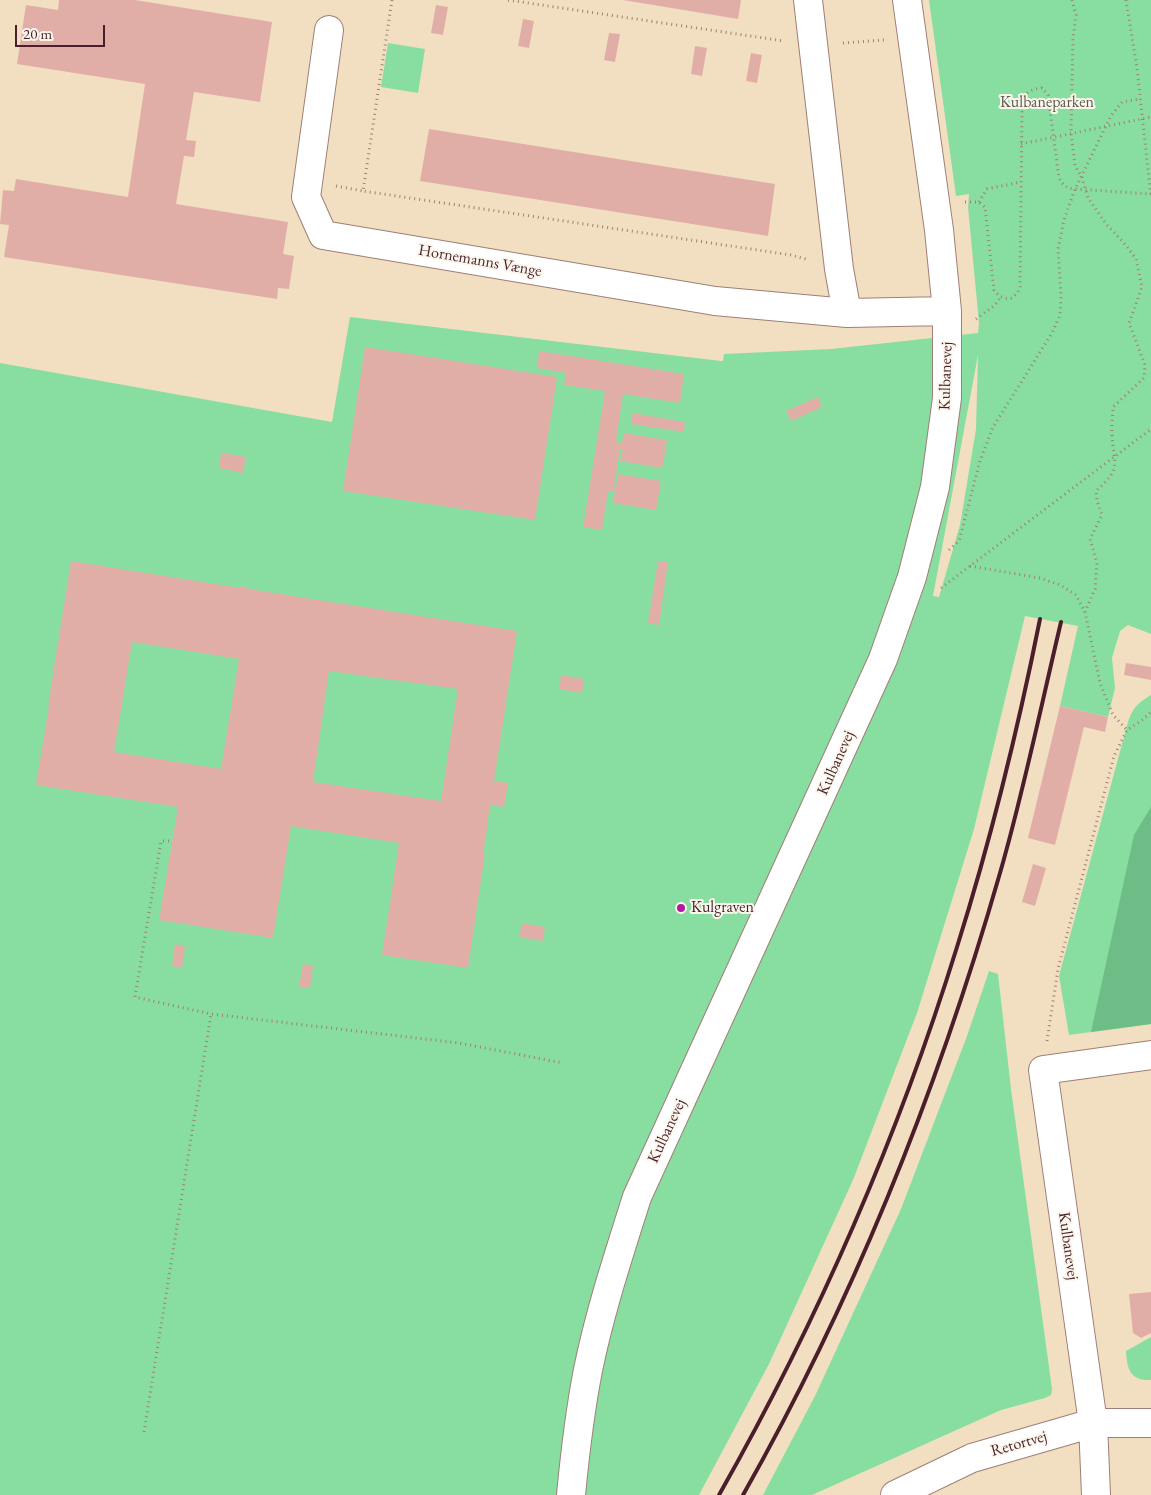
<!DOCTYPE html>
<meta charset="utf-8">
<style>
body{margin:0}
#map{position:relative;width:1151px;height:1495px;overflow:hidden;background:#f2dfc1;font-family:"EB Garamond",serif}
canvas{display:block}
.scale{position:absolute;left:15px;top:25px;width:90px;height:22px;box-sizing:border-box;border:2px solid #4a1f2b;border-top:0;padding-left:6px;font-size:15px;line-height:18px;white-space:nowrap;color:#4a1f2b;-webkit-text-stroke:4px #fbf7ec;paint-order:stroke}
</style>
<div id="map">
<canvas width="1151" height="1495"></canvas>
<div class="scale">20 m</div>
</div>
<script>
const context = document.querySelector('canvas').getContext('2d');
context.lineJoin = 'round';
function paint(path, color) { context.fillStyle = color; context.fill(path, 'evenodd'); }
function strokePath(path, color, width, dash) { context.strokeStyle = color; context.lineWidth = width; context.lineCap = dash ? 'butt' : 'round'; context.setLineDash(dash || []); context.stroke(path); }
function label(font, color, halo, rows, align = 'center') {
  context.font = font + ' "EB Garamond",serif'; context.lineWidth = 4; context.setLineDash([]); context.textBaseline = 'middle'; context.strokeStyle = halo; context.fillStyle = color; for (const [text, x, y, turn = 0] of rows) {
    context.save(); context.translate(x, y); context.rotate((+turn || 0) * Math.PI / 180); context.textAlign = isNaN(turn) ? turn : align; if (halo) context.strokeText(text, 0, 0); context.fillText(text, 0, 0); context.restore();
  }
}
paint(new Path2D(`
 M 929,0 L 1151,0 L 1151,634 L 1128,625 L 1120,631 L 1112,658 L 1115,688 L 1108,717 L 1060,706 L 1078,626 L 1025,616 L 974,829 L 917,1013 L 853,1180 L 769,1364 L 699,1495 L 0,1495 L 0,363 L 332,422 L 350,317 L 721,361 L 723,361 L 724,354 L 831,349 L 978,333 L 979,323 L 968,207 L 969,194 L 956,196 ZM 978,355 L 976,429 L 960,525 L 939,597 L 933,596 Z
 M 388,43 L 425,49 L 418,93 L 381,87 Z
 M 1151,695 L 1151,1024 L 1069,1035 L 1059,976 L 1128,722 C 1134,706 1137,704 1151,695 Z
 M 989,971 L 998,974 L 1011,1089 L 1052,1389 L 1051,1395 L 1045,1398 L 1001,1410 L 812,1495 L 763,1495 L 815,1396 L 901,1209 L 967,1036 Z
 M 1151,1337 L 1151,1380 C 1130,1381 1127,1369 1126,1351 Z`), '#88dea1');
paint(new Path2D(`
 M 1151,807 L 1151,1024 L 1091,1032 L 1134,835 Z`), '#6ebd87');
paint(new Path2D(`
 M 59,0 L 135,0 L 272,22 L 260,102 L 194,92 L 186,140 L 196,141 L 194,157 L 184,156 L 176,204 L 288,222 L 283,254 L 294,256 L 289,289 L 278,288 L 277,299 L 4,257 L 9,225 L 0,224 L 3,190 L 14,191 L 16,179 L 128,197 L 145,84 L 17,64 L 26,5 L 58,10 Z
 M 623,0 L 741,0 L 738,19 Z
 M 436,5 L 448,7 L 443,35 L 431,33 Z
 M 523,19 L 534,21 L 529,48 L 518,46 Z
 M 609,33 L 620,34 L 615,62 L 604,60 Z
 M 695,46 L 707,48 L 702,76 L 691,74 Z
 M 751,53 L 762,55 L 757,83 L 746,81 Z
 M 429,129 L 775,184 L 768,236 L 420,181 Z
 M 365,347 L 557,377 L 535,520 L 343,491 Z
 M 539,351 L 684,374 L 680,403 L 623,394 L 616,442 L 622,443 L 624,433 L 667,440 L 662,468 L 620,461 L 623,449 L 620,449 L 614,487 L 616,487 L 618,474 L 661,481 L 656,510 L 613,503 L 615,492 L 608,491 L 602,530 L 583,527 L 605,391 L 564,385 L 566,373 L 537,368 Z
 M 818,397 L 822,407 L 791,421 L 786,411 Z
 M 632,413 L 685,422 L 684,432 L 631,424 Z
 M 221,453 L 246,457 L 243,473 L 219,468 Z
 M 71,561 L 240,588 L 240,586 L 255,590 L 517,631 L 494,781 L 508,783 L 504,807 L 490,805 L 483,856 L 485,853 L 468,968 L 382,955 L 399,843 L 291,826 L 273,938 L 159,920 L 178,807 L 36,785 L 49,706 L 48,706 ZM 132,642 L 239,659 L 221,769 L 114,752 ZM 329,671 L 458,689 L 441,801 L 313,782 Z
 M 658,561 L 668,562 L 659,625 L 648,623 Z
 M 1126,663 L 1151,667 L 1151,680 L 1124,675 Z
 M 561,675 L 584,679 L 582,693 L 559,689 Z
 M 1060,706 L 1108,717 L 1105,732 L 1084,727 L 1055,845 L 1028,838 Z
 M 1033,864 L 1046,868 L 1035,906 L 1022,902 Z
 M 522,923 L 545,927 L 543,941 L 519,937 Z
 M 175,944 L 185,946 L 182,968 L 172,966 Z
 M 303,964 L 313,966 L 310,988 L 299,987 Z
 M 1151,1292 L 1151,1333 L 1141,1338 L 1133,1333 L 1129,1294 Z`), '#e1aea7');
const minor = new Path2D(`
 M 808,0 L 839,269 L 847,313
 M 329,30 L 306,197 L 323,235 L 715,301 L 847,313 L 947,311
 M 571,1495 C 575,1453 580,1411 588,1370 C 600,1311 619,1254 637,1197 L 883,659 L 912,577 L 935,487 L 947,398 L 947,311 L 939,230 L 907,0
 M 895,1495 L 972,1458 L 1093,1423 L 1151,1423
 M 1096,1495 L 1093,1423 L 1043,1070 L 1151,1055`);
strokePath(minor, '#9e7f76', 30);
strokePath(new Path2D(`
 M 392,0 L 363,191 L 791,255 L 809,260
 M 508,0 L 784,41
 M 1072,0 L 1076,15 L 1073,38 L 1071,133 L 1075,166 L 1082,177 L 1088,198 L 1106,224 L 1125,244 L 1136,259 L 1142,287 L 1129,323 L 1145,365 L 1144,378 L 1113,407 C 1113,416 1111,426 1112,435 C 1114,465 1122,468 1096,491 L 1097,501 L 1102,515 L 1090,539 L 1097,563 L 1095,589 L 1085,612
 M 1126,0 L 1137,68 L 1151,198
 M 843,43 L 884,40
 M 1021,144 L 1151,117
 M 336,186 L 363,191
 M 965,202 L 979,202 L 985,207 L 994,290 C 998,296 1005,300 1012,298 L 1018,292 L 1020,287 L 1022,110 C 1024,94 1026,90 1042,88 L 1048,95 L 1059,178 C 1063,186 1067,188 1075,189 L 1151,194
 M 979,202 L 987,189 L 1021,182
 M 976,319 L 994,306 L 1001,297
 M 949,550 L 959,541 L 980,461 L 993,427 L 1052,333 L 1060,315 L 1061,296 L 1058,249 L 1064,220 L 1075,189 L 1111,116 L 1122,102 L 1140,99
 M 970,566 L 1040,578 L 1060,585 L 1076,595 L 1085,612 L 1100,683 L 1113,715 L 1127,730
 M 941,588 L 1151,429
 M 169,841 L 161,841 L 135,997 L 211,1014 L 459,1043 L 563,1063
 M 1047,1041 L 1058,969 L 1114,756 L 1127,730 L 1141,721 L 1151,712
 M 144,1432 L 211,1014`), '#9e7f76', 3, [1, 4]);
strokePath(minor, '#fff', 28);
strokePath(new Path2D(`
 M 719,1495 C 817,1322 898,1137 957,947 C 991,839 1018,729 1040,619
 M 743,1495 C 854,1299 938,1089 1000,873 C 1024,790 1041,706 1061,622`), '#4a1f2b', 4);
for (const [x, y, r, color] of [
 [681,908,5,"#b5179e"]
]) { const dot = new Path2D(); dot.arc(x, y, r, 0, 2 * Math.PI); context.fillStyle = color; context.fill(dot); strokePath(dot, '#fbf7ec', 2); }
label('16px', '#5d584e', '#fbf7ec', [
 ["Kulbaneparken",1047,103]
]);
label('16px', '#4a1f2b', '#fbf7ec', [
 ["Hornemanns Vænge",480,261,10],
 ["Kulbanevej",946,376,-88],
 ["Kulbanevej",836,763,-66],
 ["Kulbanevej",667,1131,-65],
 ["Kulbanevej",1068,1246,82],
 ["Retortvej",1019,1444,-16]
]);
label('16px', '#4a1f2b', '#fbf7ec', [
 ["Kulgraven",691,908]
], 'left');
</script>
